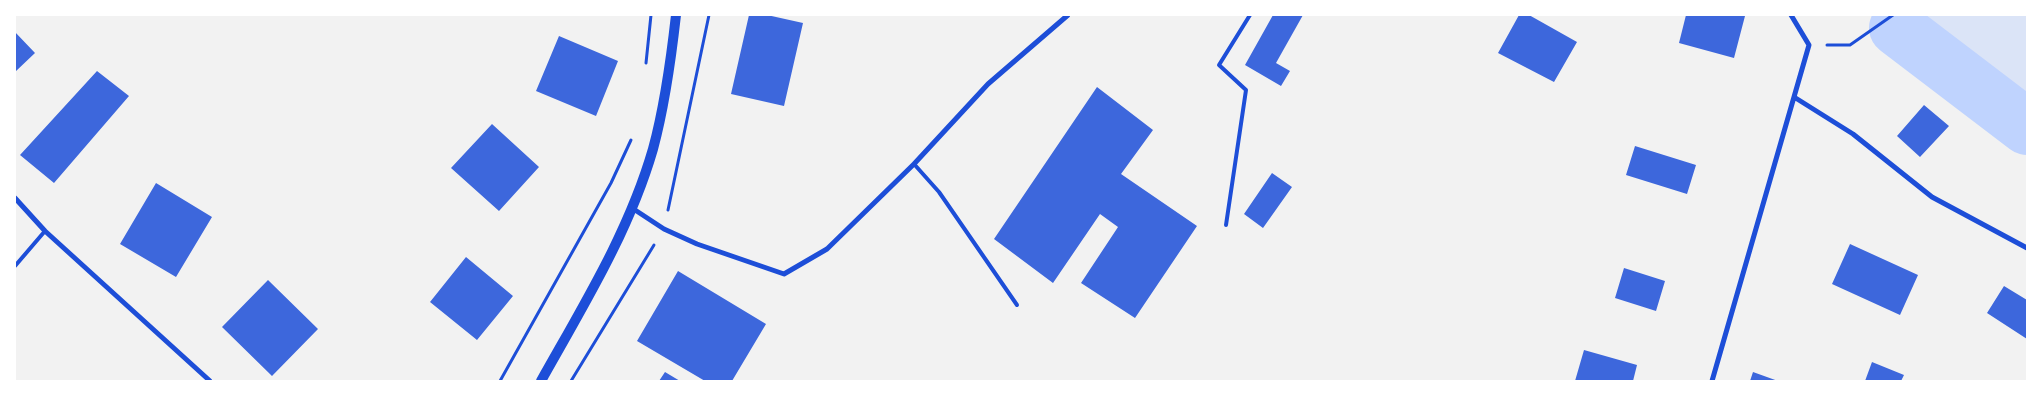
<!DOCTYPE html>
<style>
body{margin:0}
#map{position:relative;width:2042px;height:396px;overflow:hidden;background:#f2f2f2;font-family:"Crimson Pro",serif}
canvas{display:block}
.frame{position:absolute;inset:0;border:16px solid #fff;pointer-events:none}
</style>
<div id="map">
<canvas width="2042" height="396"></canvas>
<div class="frame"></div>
</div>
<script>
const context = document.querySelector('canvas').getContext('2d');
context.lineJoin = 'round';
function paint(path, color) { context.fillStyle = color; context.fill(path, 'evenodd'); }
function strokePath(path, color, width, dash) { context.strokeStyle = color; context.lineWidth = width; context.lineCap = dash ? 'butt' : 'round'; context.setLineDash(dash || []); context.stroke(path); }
paint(new Path2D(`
 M 1916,15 L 2027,15 L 2027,120 L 1906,39 Z`), '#dbe4f7');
strokePath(new Path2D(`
 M 1897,28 L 2027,127`), '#bfd3fe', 56);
paint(new Path2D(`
 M 749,15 L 767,15 L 803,23 L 784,106 L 731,94 Z
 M 1273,15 L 1303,15 L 1276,63 L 1290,71 L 1281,86 L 1245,65 Z
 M 1519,15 L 1529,15 L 1577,42 L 1554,82 L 1498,53 Z
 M 1686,15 L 1745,16 L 1734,58 L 1679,43 Z
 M 15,32 L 35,53 L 15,72 Z
 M 559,36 L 618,61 L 596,116 L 536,91 Z
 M 97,71 L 129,96 L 54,183 L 20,155 Z
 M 1097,87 L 1153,130 L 1121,174 L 1197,226 L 1135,318 L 1081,283 L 1118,227 L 1100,214 L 1053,283 L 994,239 Z
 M 1924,105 L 1949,126 L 1920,157 L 1897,136 Z
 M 492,124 L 539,167 L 499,211 L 451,168 Z
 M 1635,146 L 1696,165 L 1687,194 L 1626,175 Z
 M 1272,173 L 1292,187 L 1263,228 L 1244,214 Z
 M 156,183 L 212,217 L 176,277 L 120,244 Z
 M 1850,244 L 1918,275 L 1900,315 L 1832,284 Z
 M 466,257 L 513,296 L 477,340 L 430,302 Z
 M 1624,268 L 1665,281 L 1656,311 L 1615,298 Z
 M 678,271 L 766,324 L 732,381 L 705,381 L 637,341 Z
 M 268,280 L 318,329 L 272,376 L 222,327 Z
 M 2004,286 L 2027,300 L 2027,339 L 1987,313 Z
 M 1584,350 L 1637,365 L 1633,381 L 1575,381 Z
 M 1872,362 L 1904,375 L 1901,381 L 1865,381 Z
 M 665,372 L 680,381 L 659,381 Z
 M 1753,372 L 1778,381 L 1750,381 Z`), '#3d67dc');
strokePath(new Path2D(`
 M 1827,45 L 1850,45 L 1893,15
 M 646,63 L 651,15
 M 668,210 L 709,15
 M 500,381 L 611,183 L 631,140
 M 571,381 L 654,245`), '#1d4ed8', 3);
strokePath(new Path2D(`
 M 914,164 L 939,192 L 1017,305
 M 1226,225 L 1246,90 L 1219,65 L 1250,15
 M 15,266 L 45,231`), '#1d4ed8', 4);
strokePath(new Path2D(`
 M 1794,97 L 1853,134 L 1932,197 L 2027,248
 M 15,198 L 45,231 L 210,381
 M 632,208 L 664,229 L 697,244 L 784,274 L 827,249 L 914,164 L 988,84 L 1068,15
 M 1712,381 L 1809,45 L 1791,15`), '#1d4ed8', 5);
strokePath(new Path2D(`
 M 541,381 C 583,306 629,232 653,149 C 665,105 671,60 676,15`), '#1d4ed8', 10);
</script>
